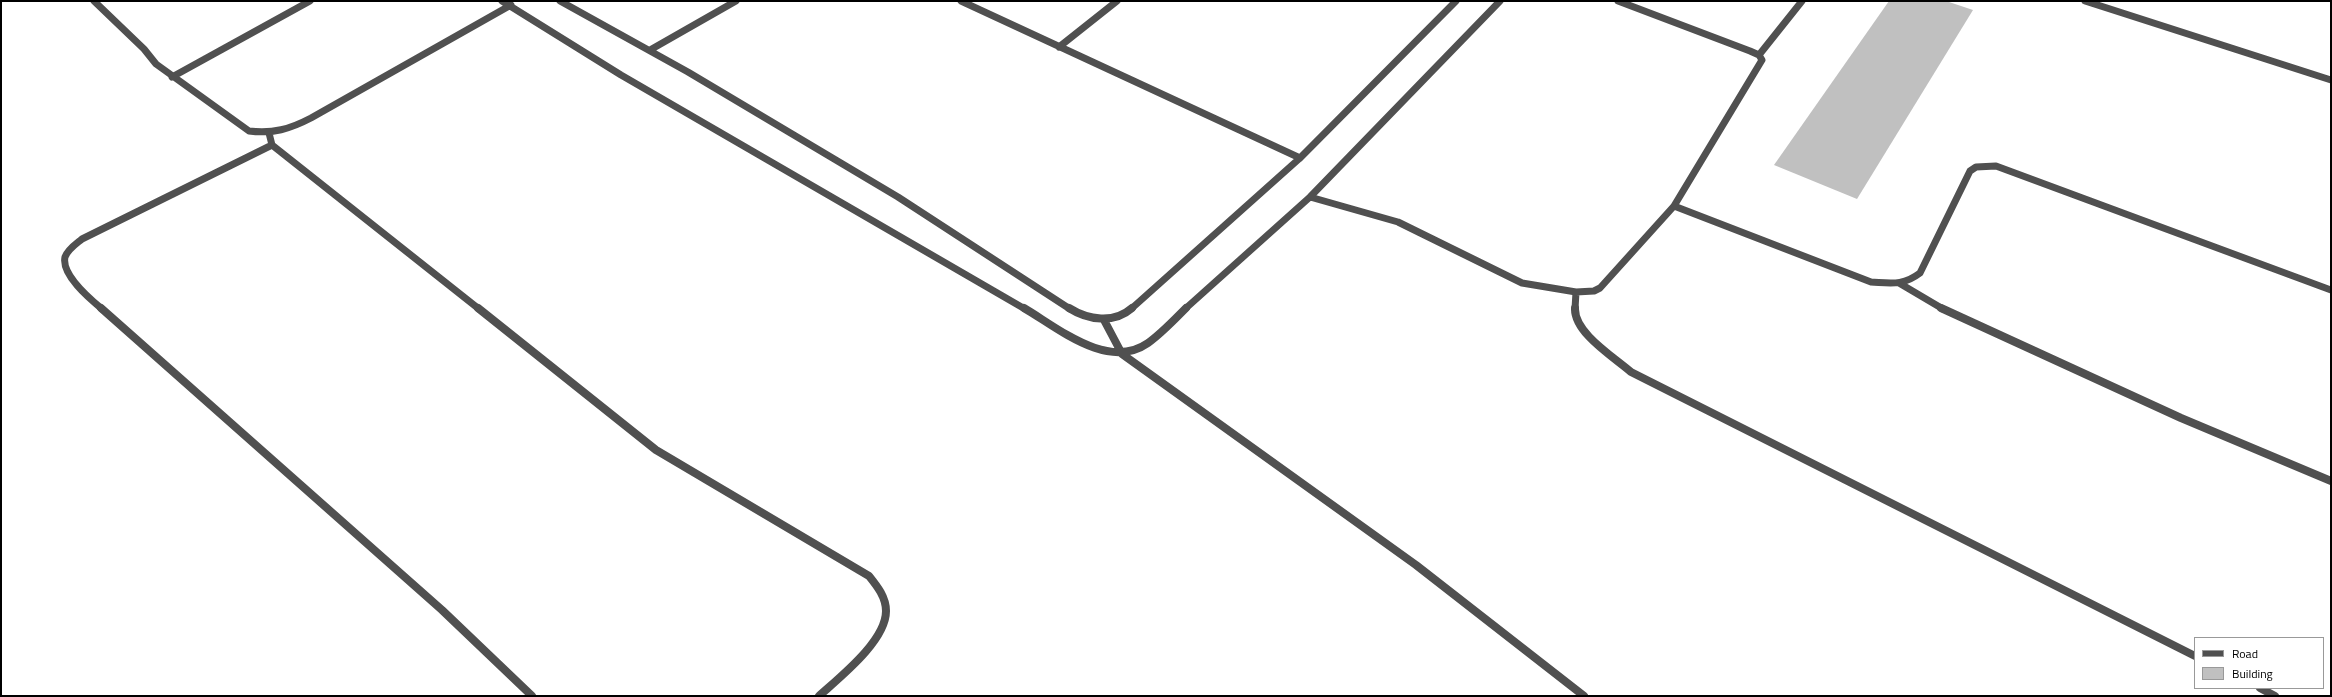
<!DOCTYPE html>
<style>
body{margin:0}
#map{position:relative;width:2332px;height:697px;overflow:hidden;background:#fff;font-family:"Titillium Web",sans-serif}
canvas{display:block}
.frame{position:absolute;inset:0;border:2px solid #000;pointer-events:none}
.legend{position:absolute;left:2194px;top:637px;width:130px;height:52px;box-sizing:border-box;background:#fff;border:1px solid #999;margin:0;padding:5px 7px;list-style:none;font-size:12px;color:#000}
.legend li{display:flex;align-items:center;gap:8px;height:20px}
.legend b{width:20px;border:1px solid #999}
</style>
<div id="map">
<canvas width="2332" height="697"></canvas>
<div class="frame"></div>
<ul class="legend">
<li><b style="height:5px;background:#505050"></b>Road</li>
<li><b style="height:11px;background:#c0c0c0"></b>Building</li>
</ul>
</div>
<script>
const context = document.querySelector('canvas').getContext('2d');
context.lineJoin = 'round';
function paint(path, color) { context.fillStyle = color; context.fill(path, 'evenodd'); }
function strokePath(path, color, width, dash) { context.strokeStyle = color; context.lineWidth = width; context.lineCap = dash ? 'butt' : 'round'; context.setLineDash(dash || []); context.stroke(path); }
paint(new Path2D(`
 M 1889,1 L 1946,1 L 1973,10 L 1857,199 L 1774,165 Z`), '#c0c0c0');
strokePath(new Path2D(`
 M 94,1 L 144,49 L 156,64 L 249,131 C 273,134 290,129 311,118 L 511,5
 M 502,1 L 621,75 L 1025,309
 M 560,1 L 688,72 L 898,197 L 1070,309
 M 961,1 L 1300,158
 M 2085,1 L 2331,80
 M 1059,47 L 1117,1
 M 650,50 L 736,1
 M 1759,55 L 1802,1
 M 172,77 L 310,1
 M 269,133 L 272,145 L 479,309
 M 1310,197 L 1398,222 L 1522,283 L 1576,292 L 1594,291 L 1600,288 L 1674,206 L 1762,60 L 1759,55 L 1750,51 L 1618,1
 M 1674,206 L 1871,282 C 1891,283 1903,286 1920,273 L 1970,171 L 1976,167 L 1996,166 L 2331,290
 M 1899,283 L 1943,309
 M 102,309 C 90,299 61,275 65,257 C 68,249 76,244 82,239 L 272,145
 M 1131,309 L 1300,158 L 1456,1
 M 1185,309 L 1310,197 L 1500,1
 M 1575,309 L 1576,292`), '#505050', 7);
strokePath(new Path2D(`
 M 101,308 L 442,610 L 532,696
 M 478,308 L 656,450 L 869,576 C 877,586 886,597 886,611 C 886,641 840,677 819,696
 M 1024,308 C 1058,328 1108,371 1148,343 C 1162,333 1174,320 1186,308
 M 1069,308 C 1088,320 1114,324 1132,308
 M 1575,308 C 1574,333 1614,357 1631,372 L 2195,656
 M 1941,308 L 2181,418 L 2331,481
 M 1104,320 L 1122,354 L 1416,565 L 1584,696
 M 2260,688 L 2275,696`), '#505050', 8);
</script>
